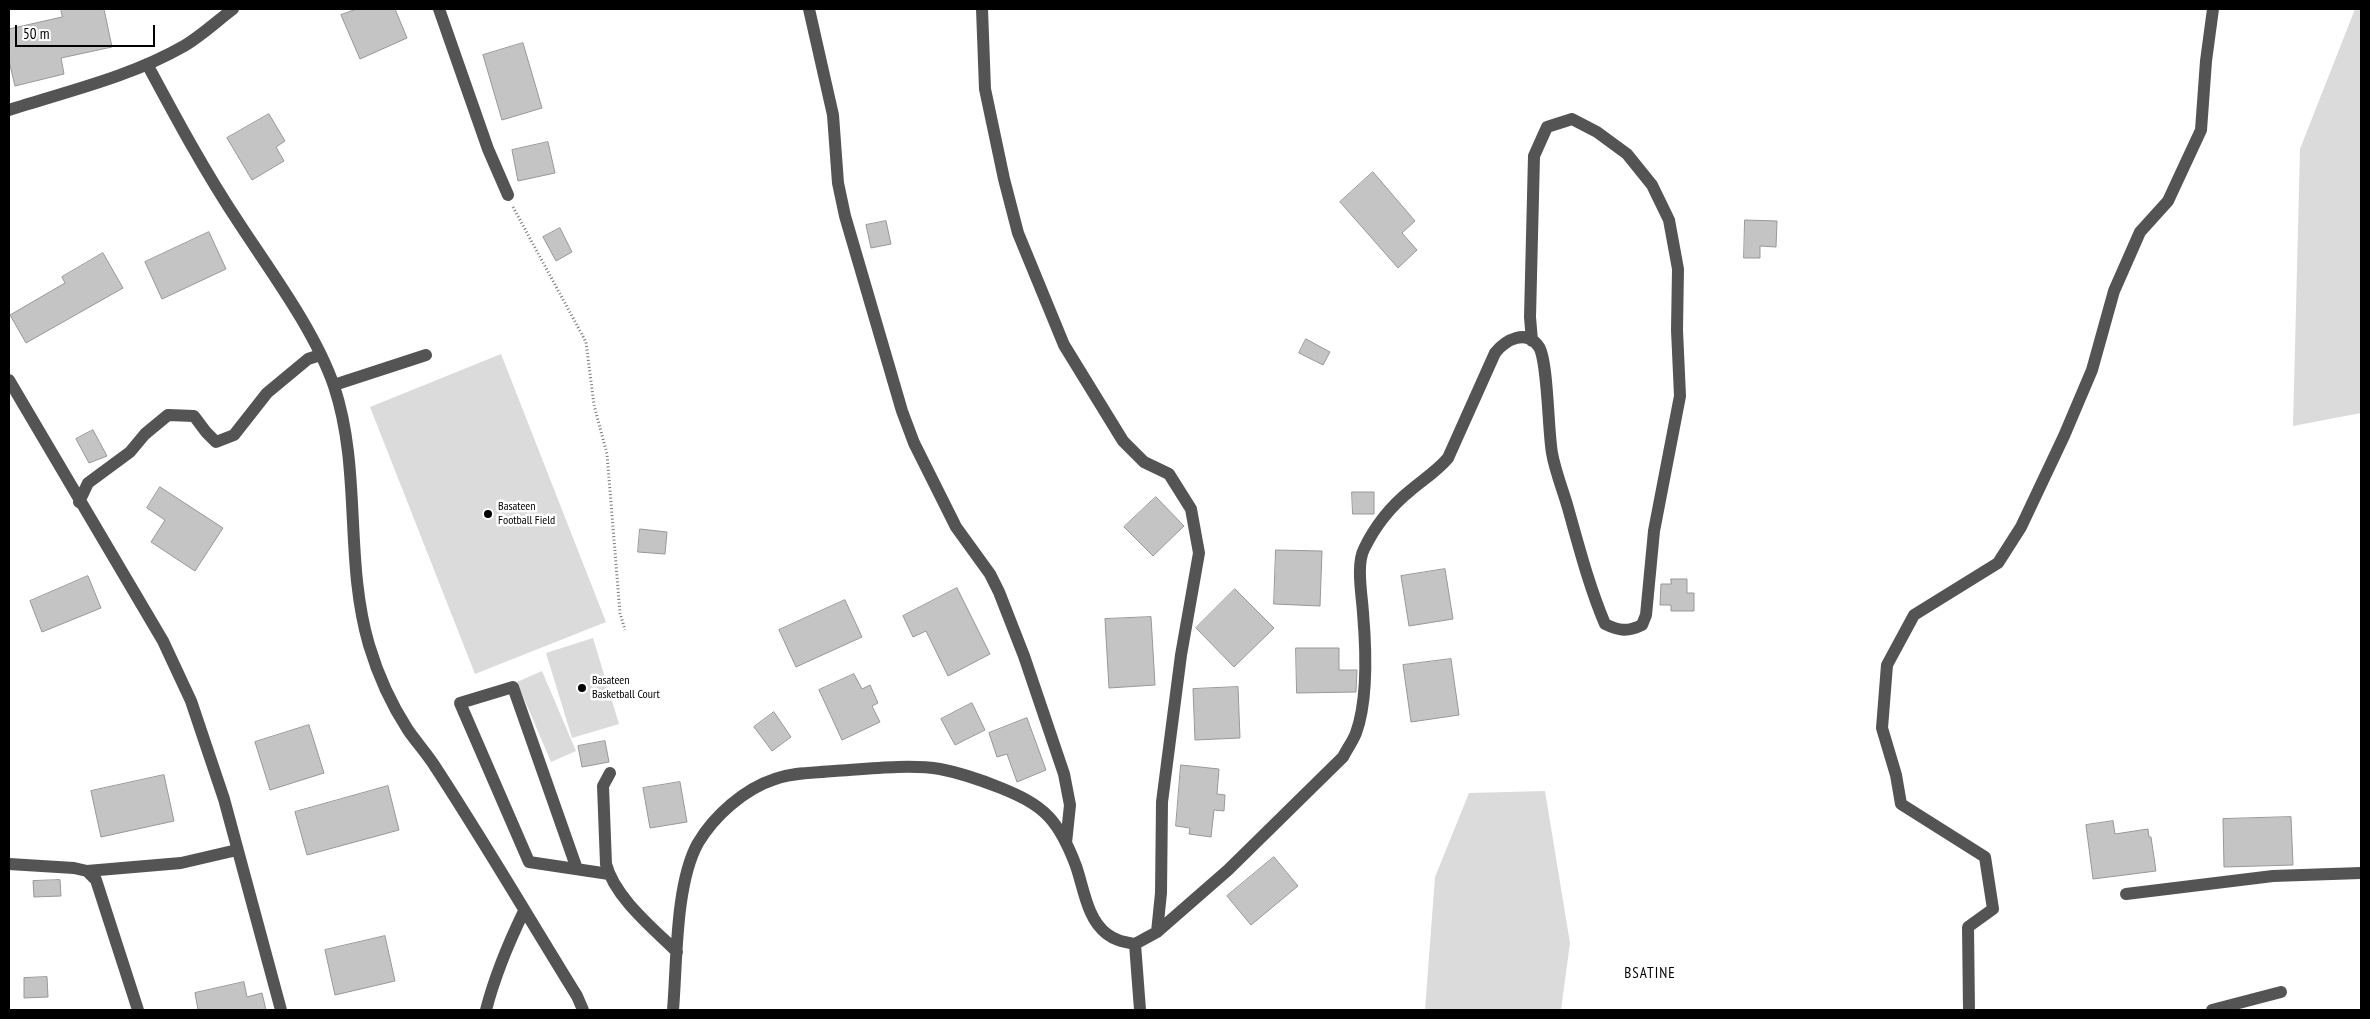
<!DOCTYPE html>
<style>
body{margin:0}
#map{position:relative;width:2370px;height:1019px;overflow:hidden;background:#fff;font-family:"PT Sans Narrow",sans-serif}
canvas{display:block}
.frame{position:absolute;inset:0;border:10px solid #000;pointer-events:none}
.scale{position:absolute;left:15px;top:25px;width:140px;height:22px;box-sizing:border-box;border:2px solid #000;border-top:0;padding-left:6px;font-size:15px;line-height:18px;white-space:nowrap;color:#000;-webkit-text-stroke:4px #fff;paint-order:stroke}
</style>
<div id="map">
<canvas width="2370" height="1019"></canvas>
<div class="frame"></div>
<div class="scale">50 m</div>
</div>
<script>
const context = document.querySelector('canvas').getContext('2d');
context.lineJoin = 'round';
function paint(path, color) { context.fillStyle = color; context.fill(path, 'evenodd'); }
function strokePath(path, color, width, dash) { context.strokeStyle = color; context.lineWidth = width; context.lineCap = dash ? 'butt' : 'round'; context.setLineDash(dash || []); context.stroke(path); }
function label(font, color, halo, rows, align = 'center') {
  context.font = font + ' "PT Sans Narrow",sans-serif'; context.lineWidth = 5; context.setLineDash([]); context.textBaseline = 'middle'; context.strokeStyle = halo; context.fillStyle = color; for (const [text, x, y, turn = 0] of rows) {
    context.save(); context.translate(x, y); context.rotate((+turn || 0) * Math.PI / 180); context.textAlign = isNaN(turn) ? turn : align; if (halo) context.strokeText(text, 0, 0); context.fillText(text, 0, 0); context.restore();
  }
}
paint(new Path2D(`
 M 2355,9 L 2361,9 L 2361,413 L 2293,426 L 2300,149 Z
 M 501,354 L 606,622 L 475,674 L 370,407 Z
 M 593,638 L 619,724 L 572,738 L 546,653 Z
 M 542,671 L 576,751 L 551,762 L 517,682 Z
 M 1545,791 L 1570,943 L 1561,1010 L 1425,1010 L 1435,877 L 1469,793 Z`), '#dbdbdb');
const building = new Path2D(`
 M 61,9 L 104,9 L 112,47 L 61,58 L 64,74 L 15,86 L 9,61 L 9,29 L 62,17 Z
 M 357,9 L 395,9 L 407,38 L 360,59 L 341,15 Z
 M 523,43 L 542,108 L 502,120 L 483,55 Z
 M 269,114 L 285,141 L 276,147 L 284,161 L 252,180 L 227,138 Z
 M 548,142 L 555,173 L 518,181 L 512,150 Z
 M 1373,172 L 1415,221 L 1402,233 L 1417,250 L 1398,268 L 1340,202 Z
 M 1745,220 L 1777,221 L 1776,247 L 1760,246 L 1760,258 L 1744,258 Z
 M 886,221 L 891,244 L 871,248 L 866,225 Z
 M 560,228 L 572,252 L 556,261 L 543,237 Z
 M 209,232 L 226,269 L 162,299 L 145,262 Z
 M 103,253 L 123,288 L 26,343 L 10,315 L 65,283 L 62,277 Z
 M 1306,339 L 1330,352 L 1323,365 L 1299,353 Z
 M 93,430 L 107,456 L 89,463 L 76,439 Z
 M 160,487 L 223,528 L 195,571 L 151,542 L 165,520 L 147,508 Z
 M 1352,492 L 1374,492 L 1374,514 L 1353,514 Z
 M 1156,497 L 1184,526 L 1153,556 L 1124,527 Z
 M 640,529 L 667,532 L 665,554 L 638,552 Z
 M 1276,550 L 1322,551 L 1320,606 L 1274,604 Z
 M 1445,569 L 1453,619 L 1409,626 L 1401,576 Z
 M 88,576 L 101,608 L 42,632 L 30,601 Z
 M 1671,579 L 1687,579 L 1687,593 L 1694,593 L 1694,611 L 1671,611 L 1671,605 L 1660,605 L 1661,584 L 1671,584 Z
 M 957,588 L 990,654 L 948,676 L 926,631 L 913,637 L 903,616 Z
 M 1235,589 L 1274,628 L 1234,667 L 1196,628 Z
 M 845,600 L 862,637 L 796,667 L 779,630 Z
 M 1151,617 L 1155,685 L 1109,688 L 1105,619 Z
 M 1296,648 L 1339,648 L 1339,670 L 1357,670 L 1356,692 L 1297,693 Z
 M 1451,659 L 1459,715 L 1411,722 L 1403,665 Z
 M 854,674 L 862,689 L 870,685 L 878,703 L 872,706 L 880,722 L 842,740 L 819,690 Z
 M 1238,687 L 1240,738 L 1195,740 L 1193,689 Z
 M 972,703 L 985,730 L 955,745 L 941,719 Z
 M 774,712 L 791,737 L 772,751 L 754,727 Z
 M 1027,718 L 1046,770 L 1017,782 L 1007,754 L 997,757 L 989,733 Z
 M 309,725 L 324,773 L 270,790 L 255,742 Z
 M 605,741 L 609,762 L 582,767 L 578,746 Z
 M 1181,765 L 1219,769 L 1217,794 L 1225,795 L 1224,811 L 1214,810 L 1211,837 L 1189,834 L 1190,828 L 1176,826 Z
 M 164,775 L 174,821 L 101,837 L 91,791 Z
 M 680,782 L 687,822 L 650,828 L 643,788 Z
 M 388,786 L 399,830 L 307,855 L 295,812 Z
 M 2291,817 L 2293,865 L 2224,867 L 2223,819 Z
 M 2113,821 L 2115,834 L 2148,829 L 2149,837 L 2151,837 L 2156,871 L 2093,879 L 2086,825 Z
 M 1274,857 L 1298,886 L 1251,925 L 1227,896 Z
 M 60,880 L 61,896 L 34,897 L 33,881 Z
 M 385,936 L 395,981 L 335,995 L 325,950 Z
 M 47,977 L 48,997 L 24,998 L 24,978 Z
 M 244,982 L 247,997 L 262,993 L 266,1010 L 198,1010 L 195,993 Z`);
paint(building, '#c4c4c4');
strokePath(building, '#989898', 1);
strokePath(new Path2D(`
 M 513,207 L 586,342 L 594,405 L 607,454 L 620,613 L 625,630`), '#767676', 3, [1, 2.5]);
strokePath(new Path2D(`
 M 439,9 L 488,149 L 508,195
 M 809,9 L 833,115 L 838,183 L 845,216 L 902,411 L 914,443 L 956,527 L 990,574 L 999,592 L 1024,656 L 1064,774 L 1070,805 L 1066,843
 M 982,9 L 985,89 L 1004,179 L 1018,233 L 1064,345 L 1123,441 L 1144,462 L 1169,474 L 1191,509 L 1199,553 L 1181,655 L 1162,802 L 1161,893 L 1157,932
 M 147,64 C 176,118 205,172 239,223 C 271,272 315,331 334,386 C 362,470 344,560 369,645 C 378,675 391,704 408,730 C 417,743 428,755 436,768 C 485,843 530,920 577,996 L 583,1010
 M 9,110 C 68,91 130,77 184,46 C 201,36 217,21 233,9
 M 9,380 L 163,641 L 191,701 L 224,799 L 281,1010
 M 334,385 L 426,355
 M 79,502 L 88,483 L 130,452 L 145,434 L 168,415 L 194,416 L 206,432 L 216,442 L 234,435 L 267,393 L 308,359 L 320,355
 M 610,773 L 603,786 L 606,864 C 615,898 654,929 677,952
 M 9,864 L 74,868 L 87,871 L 96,880 L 138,1010
 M 577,869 L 513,687 L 460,703 L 529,862 L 609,874
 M 87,871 L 181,863 L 237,850
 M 2126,894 L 2273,876 L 2361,873
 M 1135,944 L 1140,1010
 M 486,1010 C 495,975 508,944 524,911
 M 673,1010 C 677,964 675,884 698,843 C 714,816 744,789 775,779 C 794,772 814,773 834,771 C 865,769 910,764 940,769 C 961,773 981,780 1001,788 C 1018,795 1036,803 1049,817 C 1061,830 1070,850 1076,866 C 1084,889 1087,919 1107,934 C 1116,941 1125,942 1135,944 L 1157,932 L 1228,870 L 1343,757 C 1347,749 1353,741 1356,733 C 1368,700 1366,648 1363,613 C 1362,596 1356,564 1364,549 C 1375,526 1391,506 1411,490 C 1424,479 1437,471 1448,458 L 1495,353 C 1505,340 1527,328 1539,347 C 1548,361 1548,432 1552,453 C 1555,471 1563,490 1568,508 C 1579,547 1589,586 1605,624 C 1619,631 1628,632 1642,625 L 1646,615 L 1654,531 L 1680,396 L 1677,330 L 1678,269 L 1669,220 L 1652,185 L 1627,154 L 1597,132 L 1572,119 L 1547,127 L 1534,156 L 1530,317 L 1532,341
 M 1969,1010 L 1968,927 L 1993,909 L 1985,857 L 1901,804 L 1896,775 L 1882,728 L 1887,665 L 1914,615 L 1998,563 L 2021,527 L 2064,436 L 2092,370 L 2114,291 L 2140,232 L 2168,201 L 2201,130 L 2206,61 L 2213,9
 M 2212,1010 L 2281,992`), '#545454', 12);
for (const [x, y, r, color] of [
 [488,514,5,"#000"],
 [582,688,5,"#000"]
]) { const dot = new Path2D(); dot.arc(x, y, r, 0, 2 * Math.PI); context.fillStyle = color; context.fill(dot); strokePath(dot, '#fff', 2); }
label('12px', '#000', '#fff', [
 ["Basateen",498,507],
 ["Football Field",498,521],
 ["Basateen",592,681],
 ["Basketball Court",592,695]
], 'left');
context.letterSpacing = '1px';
label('15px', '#000', '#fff', [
 ["BSATINE",1650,974]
]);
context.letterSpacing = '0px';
</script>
